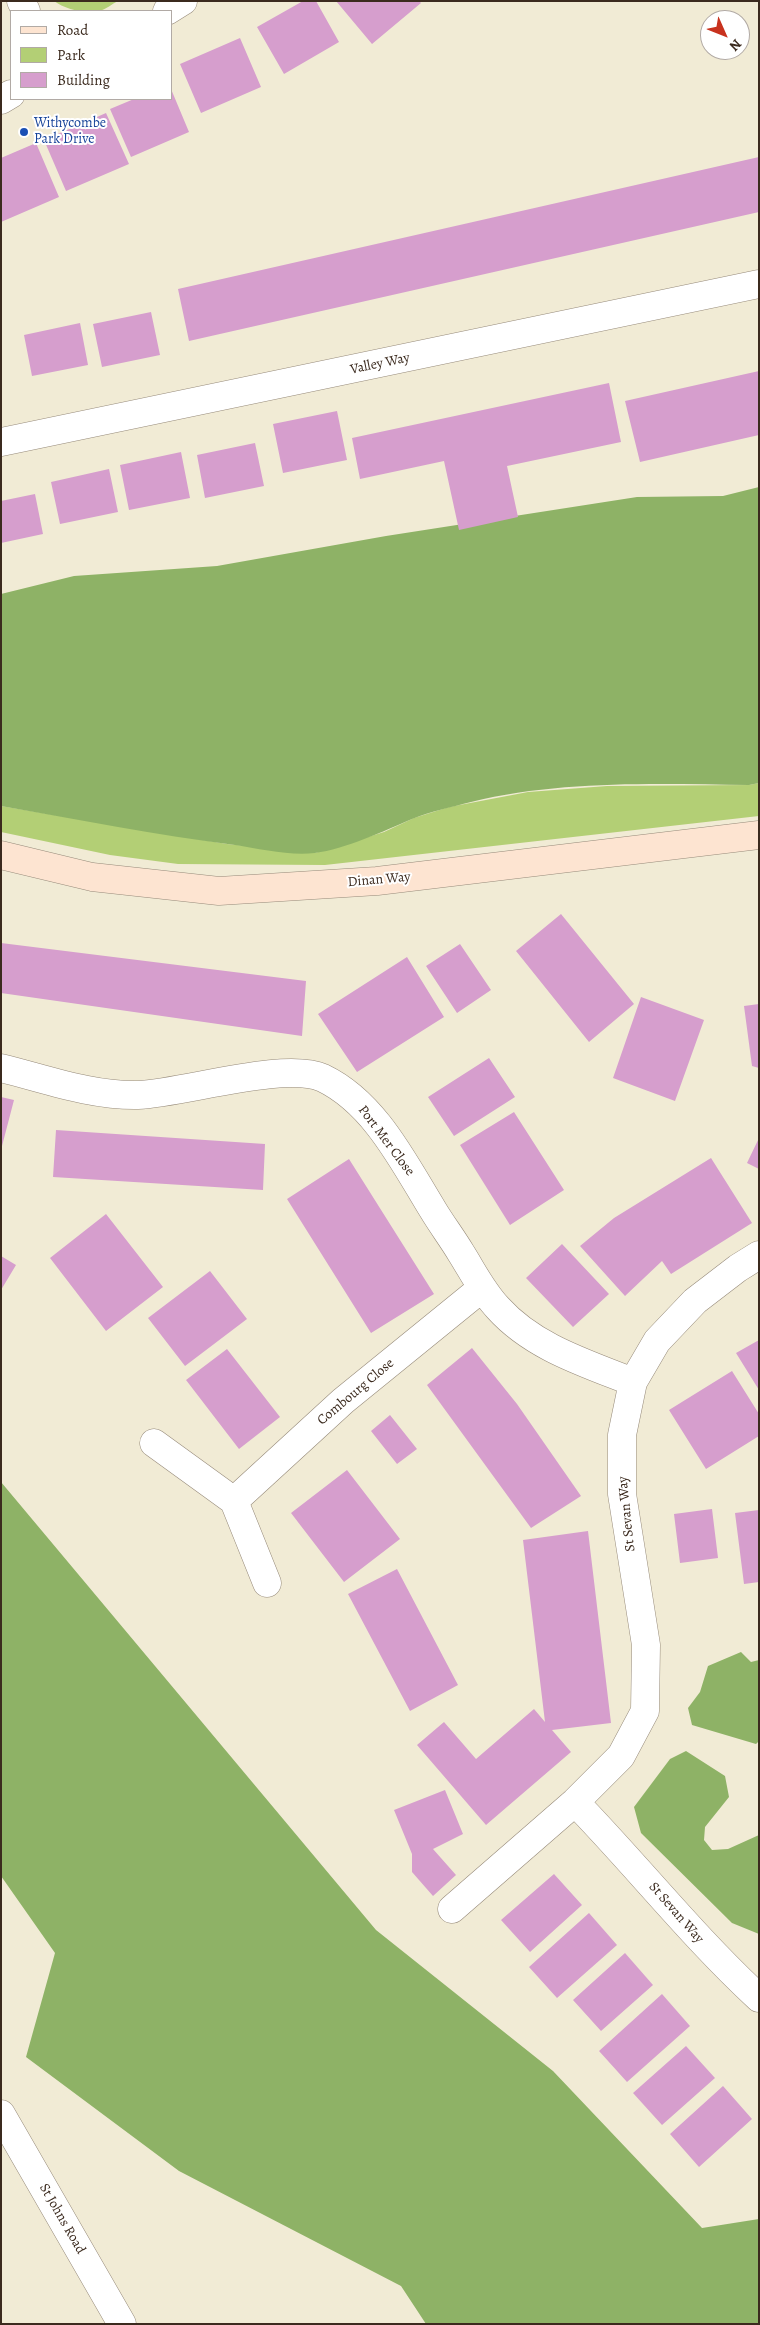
<!DOCTYPE html>
<style>
body{margin:0}
#map{position:relative;width:760px;height:2325px;overflow:hidden;background:#f1ebd5;font-family:Alegreya,serif}
canvas{display:block}
.frame{position:absolute;inset:0;border:2px solid #3b2a1e;pointer-events:none}
.legend{position:absolute;left:10px;top:10px;width:162px;height:90px;box-sizing:border-box;background:#fff;border:1px solid #b1aaa5;margin:0;padding:6px 9px;list-style:none;font-size:15px;color:#3b2a1e}
.legend li{display:flex;align-items:center;gap:10px;height:25px}
.legend b{width:25px;border:1px solid #b1aaa5}
.north{position:absolute;left:700px;top:10px;width:50px;height:50px;box-sizing:border-box;background:#fff;border:1px solid #b1aaa5;border-radius:50%;rotate:134deg;font-size:14px;font-weight:700;line-height:20px;text-align:center;color:#3b2a1e}
.north::after{content:'';display:block;margin:auto;width:18px;height:22px;background:#c8321e;clip-path:polygon(50% 0,100% 100%,50% 72%,0 100%)}
</style>
<div id="map">
<canvas width="760" height="2325"></canvas>
<div class="frame"></div>
<ul class="legend">
<li><b style="height:6px;background:#fde4d1"></b>Road</li>
<li><b style="height:14px;background:#b3cf75"></b>Park</li>
<li><b style="height:14px;background:#d69ecd"></b>Building</li>
</ul>
<div class="north">N</div>
</div>
<script>
const context = document.querySelector('canvas').getContext('2d');
context.lineJoin = 'round';
function paint(path, color) { context.fillStyle = color; context.fill(path, 'evenodd'); }
function strokePath(path, color, width, dash) { context.strokeStyle = color; context.lineWidth = width; context.lineCap = dash ? 'butt' : 'round'; context.setLineDash(dash || []); context.stroke(path); }
function label(font, color, halo, rows, align = 'center') {
  context.font = font + ' Alegreya,serif'; context.lineWidth = 4; context.setLineDash([]); context.textBaseline = 'middle'; context.strokeStyle = halo; context.fillStyle = color; for (const [text, x, y, turn = 0] of rows) {
    context.save(); context.translate(x, y); context.rotate((+turn || 0) * Math.PI / 180); context.textAlign = isNaN(turn) ? turn : align; if (halo) context.strokeText(text, 0, 0); context.fillText(text, 0, 0); context.restore();
  }
}
paint(new Path2D(`
 M 54,1 L 118,1 C 112,4 106,9 100,11 C 86,15 65,9 54,1 Z
 M 759,783 L 759,816 L 325,865 L 178,864 L 110,855 L 1,832 L 1,806 L 227,844 L 315,853 L 384,832 L 414,818 L 449,807 L 528,792 L 607,786 L 749,785 Z`), '#b3cf75');
paint(new Path2D(`
 M 759,487 L 759,783 L 749,785 C 657,784 561,780 471,802 C 452,807 431,811 412,819 C 384,831 345,849 315,853 C 290,856 260,849 235,845 C 157,835 79,820 1,806 L 1,594 L 74,576 L 217,566 L 386,536 L 637,497 L 723,496 Z
 M 1,1482 L 376,1930 L 553,2071 L 702,2228 L 759,2219 L 759,2324 L 426,2324 L 401,2286 L 179,2171 L 26,2057 L 55,1953 L 1,1876 Z
 M 741,1652 L 751,1662 L 759,1660 L 759,1741 L 756,1744 L 692,1725 L 688,1708 L 700,1692 L 708,1666 Z
 M 686,1751 L 725,1776 L 729,1797 L 705,1827 L 704,1840 L 712,1850 L 728,1849 L 759,1835 L 759,1934 L 732,1923 L 641,1833 L 634,1807 L 670,1759 Z`), '#8eb266');
paint(new Path2D(`
 M 303,1 L 316,1 L 339,42 L 284,74 L 257,27 Z
 M 336,1 L 419,1 L 421,3 L 372,44 Z
 M 240,38 L 261,87 L 201,113 L 180,64 Z
 M 171,89 L 189,132 L 131,157 L 110,109 L 134,99 L 171,99 Z
 M 106,113 L 129,164 L 66,191 L 44,140 Z
 M 36,143 L 59,197 L 1,222 L 1,158 Z
 M 759,157 L 759,212 L 189,341 L 178,289 Z
 M 151,312 L 160,355 L 102,367 L 93,324 Z
 M 80,323 L 88,365 L 32,376 L 24,335 Z
 M 759,371 L 759,435 L 640,462 L 625,401 Z
 M 609,383 L 621,442 L 507,466 L 518,517 L 459,530 L 444,461 L 360,479 L 352,438 Z
 M 337,411 L 347,460 L 283,473 L 273,424 Z
 M 255,443 L 264,486 L 205,498 L 197,455 Z
 M 181,452 L 190,498 L 129,510 L 120,465 Z
 M 109,469 L 118,512 L 60,524 L 51,482 Z
 M 35,494 L 43,534 L 1,543 L 1,501 Z
 M 561,914 L 634,1004 L 589,1042 L 516,951 Z
 M 1,943 L 306,981 L 302,1036 L 1,993 Z
 M 460,944 L 491,990 L 457,1013 L 426,966 Z
 M 407,957 L 444,1017 L 357,1072 L 318,1014 Z
 M 641,997 L 704,1020 L 675,1101 L 613,1078 Z
 M 759,1004 L 759,1068 L 752,1066 L 744,1006 Z
 M 489,1058 L 515,1097 L 454,1136 L 428,1097 Z
 M 1,1097 L 14,1100 L 2,1146 L 1,1146 Z
 M 514,1112 L 564,1190 L 510,1225 L 460,1145 Z
 M 56,1130 L 265,1144 L 263,1190 L 53,1177 Z
 M 759,1138 L 759,1169 L 747,1163 Z
 M 711,1158 L 752,1223 L 671,1274 L 662,1261 L 625,1296 L 580,1246 L 614,1218 Z
 M 349,1159 L 434,1294 L 371,1333 L 287,1199 Z
 M 106,1214 L 163,1287 L 106,1331 L 50,1258 Z
 M 562,1244 L 609,1294 L 573,1327 L 526,1278 Z
 M 1,1256 L 16,1265 L 1,1290 Z
 M 210,1271 L 247,1319 L 185,1366 L 148,1318 Z
 M 759,1340 L 759,1390 L 736,1353 Z
 M 472,1348 L 517,1404 L 581,1496 L 531,1528 L 427,1385 Z
 M 227,1349 L 280,1417 L 239,1449 L 186,1380 Z
 M 732,1371 L 759,1414 L 759,1436 L 706,1469 L 669,1410 Z
 M 390,1415 L 417,1449 L 397,1464 L 371,1431 Z
 M 347,1470 L 400,1539 L 344,1582 L 291,1513 Z
 M 712,1509 L 718,1558 L 680,1563 L 674,1514 Z
 M 759,1510 L 759,1582 L 744,1584 L 735,1513 Z
 M 588,1531 L 611,1723 L 552,1730 L 571,1752 L 486,1825 L 417,1745 L 444,1722 L 476,1759 L 534,1709 L 545,1722 L 523,1540 Z
 M 397,1569 L 458,1685 L 410,1711 L 348,1594 Z
 M 445,1790 L 463,1834 L 433,1849 L 456,1875 L 433,1896 L 412,1872 L 412,1854 L 394,1810 Z
 M 554,1874 L 582,1905 L 530,1952 L 501,1920 Z
 M 589,1913 L 617,1945 L 557,1998 L 529,1967 Z
 M 625,1953 L 653,1985 L 601,2031 L 573,2000 Z
 M 662,1994 L 690,2026 L 627,2082 L 599,2051 Z
 M 686,2046 L 715,2078 L 662,2125 L 633,2093 Z
 M 723,2086 L 752,2119 L 699,2167 L 670,2134 Z`), '#d69ecd');
const street = new Path2D(`
 M 21,1 L 26,11
 M 167,11 L 183,1
 M 1,100 L 11,94
 M 1,442 L 759,284
 M 1,1068 C 46,1079 92,1096 138,1095 C 184,1093 285,1061 323,1078 C 375,1103 404,1163 433,1210 C 442,1225 452,1238 461,1253 C 473,1272 482,1291 498,1308 C 533,1347 585,1363 633,1382
 M 154,1443 L 234,1501
 M 267,1583 L 234,1501 L 343,1401 L 482,1288
 M 575,1802 C 638,1867 693,1937 759,1998
 M 452,1909 L 575,1802 L 621,1756 L 645,1711 L 646,1645 L 622,1494 L 622,1435 L 633,1382 L 657,1341 L 695,1301 L 738,1268 L 759,1255
 M 1,2114 L 122,2324`);
const secondary = new Path2D(`
 M 1,855 L 92,877 L 219,891 L 377,881 L 759,835`);
strokePath(street, '#968a7a', 29);
strokePath(secondary, '#968a7a', 29);
strokePath(street, '#fff', 28);
strokePath(secondary, '#fde4d1', 28);
for (const [x, y, r, color] of [
 [24,132,5,"#1a4fb4"]
]) { const dot = new Path2D(); dot.arc(x, y, r, 0, 2 * Math.PI); context.fillStyle = color; context.fill(dot); strokePath(dot, '#fff', 2); }
label('14px', '#164399', '#fff', [
 ["Withycombe",34,124],
 ["Park Drive",34,140]
], 'left');
label('14px', '#3b2a1e', '#fff', [
 ["Valley Way",380,364,-12],
 ["Dinan Way",379,880,-5],
 ["Port Mer Close",386,1141,53],
 ["Combourg Close",356,1392,-40],
 ["St Sevan Way",627,1514,-96],
 ["St Sevan Way",676,1913,49],
 ["St Johns Road",62,2219,60]
]);
</script>
